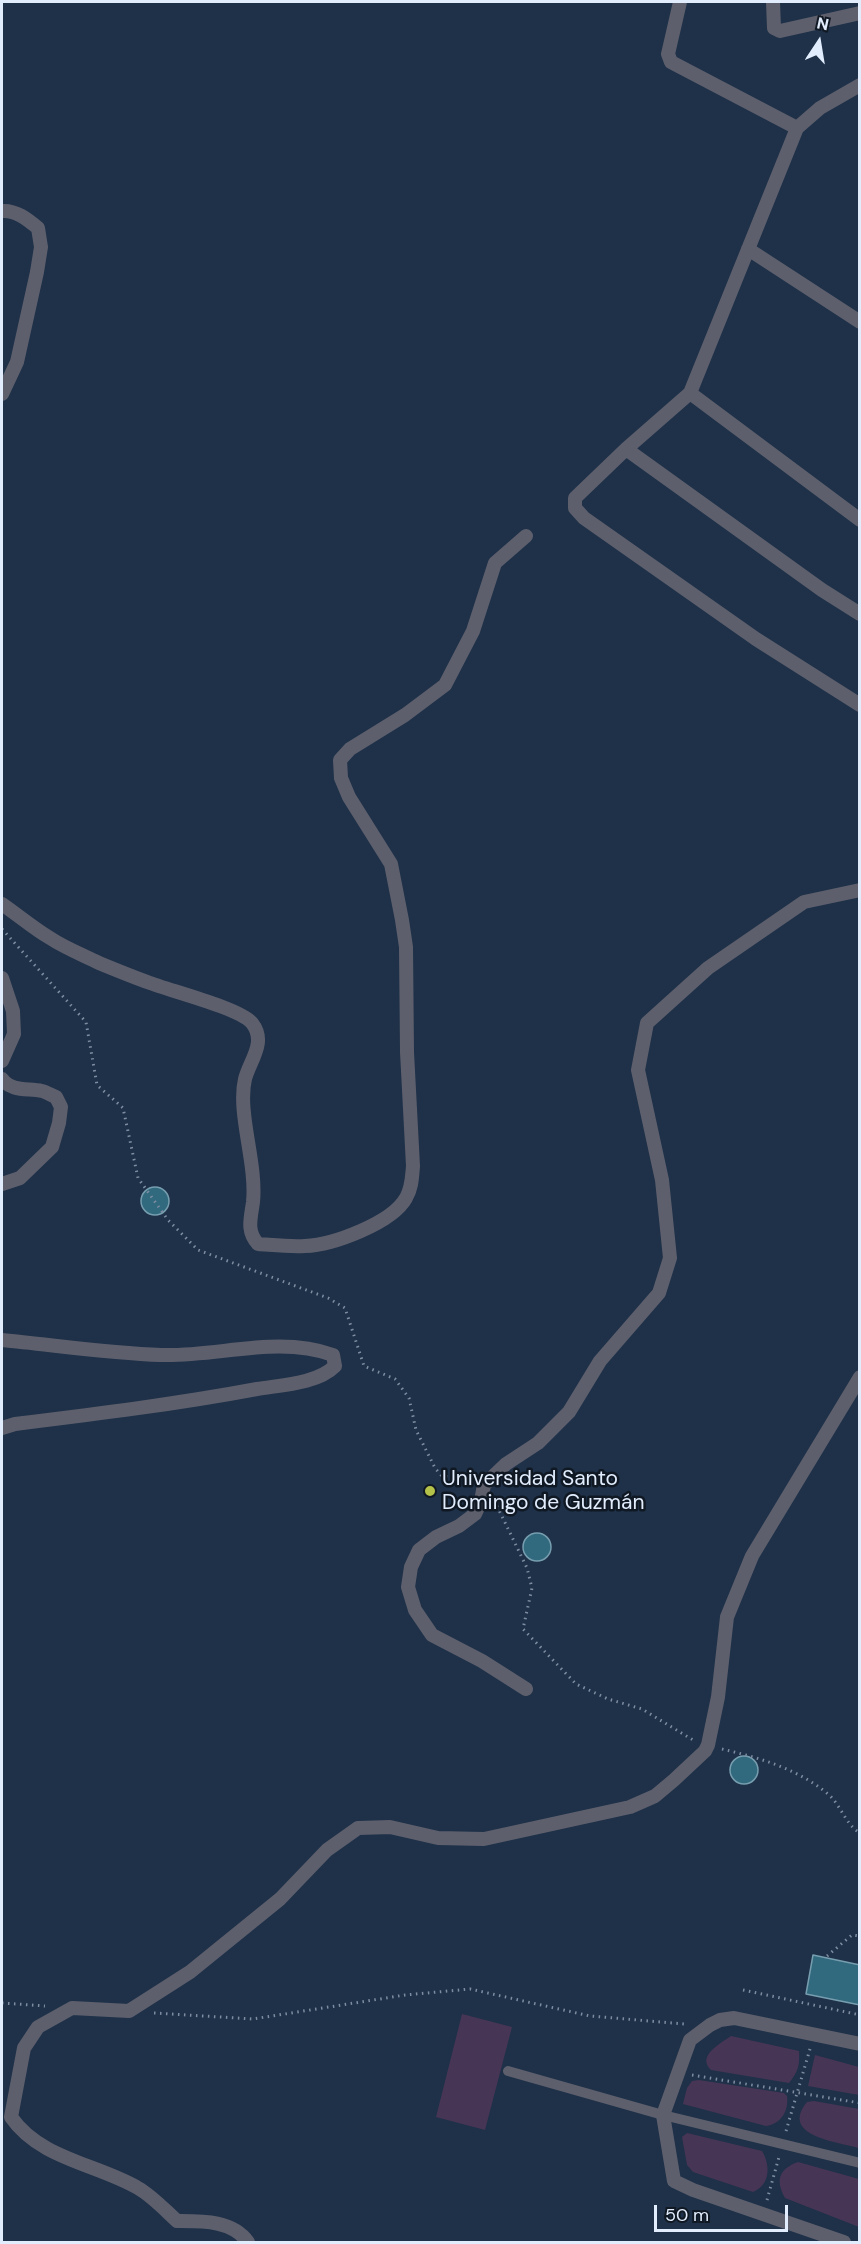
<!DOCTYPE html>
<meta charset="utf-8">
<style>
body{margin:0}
#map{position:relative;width:861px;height:2244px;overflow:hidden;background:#1e3148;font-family:"DM Sans",sans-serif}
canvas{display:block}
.frame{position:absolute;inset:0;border:3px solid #e1edfd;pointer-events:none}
.north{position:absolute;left:789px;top:12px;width:60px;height:60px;-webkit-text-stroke:4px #101823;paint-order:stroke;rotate:12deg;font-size:16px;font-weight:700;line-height:24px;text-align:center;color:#e1edfd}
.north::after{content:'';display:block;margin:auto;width:21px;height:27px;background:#e1edfd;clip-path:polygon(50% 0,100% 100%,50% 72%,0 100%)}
.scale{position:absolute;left:654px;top:2205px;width:134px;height:27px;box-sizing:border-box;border:3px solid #e1edfd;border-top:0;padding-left:8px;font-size:18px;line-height:21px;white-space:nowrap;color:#e1edfd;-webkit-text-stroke:4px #101823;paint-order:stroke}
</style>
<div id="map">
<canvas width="861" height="2244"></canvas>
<div class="frame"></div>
<div class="north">N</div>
<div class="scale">50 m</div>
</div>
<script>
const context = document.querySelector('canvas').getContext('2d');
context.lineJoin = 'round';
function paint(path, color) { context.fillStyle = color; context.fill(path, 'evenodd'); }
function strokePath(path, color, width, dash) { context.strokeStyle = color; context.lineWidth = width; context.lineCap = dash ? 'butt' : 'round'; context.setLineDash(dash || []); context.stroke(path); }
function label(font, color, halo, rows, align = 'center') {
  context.font = font + ' "DM Sans",sans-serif'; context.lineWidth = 5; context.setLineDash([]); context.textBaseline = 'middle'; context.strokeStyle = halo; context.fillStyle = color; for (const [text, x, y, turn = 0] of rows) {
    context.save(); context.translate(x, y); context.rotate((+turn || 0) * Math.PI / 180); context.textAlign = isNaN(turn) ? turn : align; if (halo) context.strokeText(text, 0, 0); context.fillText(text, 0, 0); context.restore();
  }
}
paint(new Path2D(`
 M 462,2014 L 512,2027 L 485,2130 L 436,2117 Z
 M 731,2036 L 799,2051 C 800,2065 798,2072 789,2083 L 711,2070 C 696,2056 721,2043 731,2036 Z
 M 815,2055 L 859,2067 L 859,2095 L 808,2086 Z
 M 699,2080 L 784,2093 L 787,2096 C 789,2111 781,2124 766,2126 L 683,2104 L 687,2088 L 692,2081 Z
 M 814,2101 L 859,2109 L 859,2148 C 838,2142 779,2136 807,2102 Z
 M 687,2133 L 762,2151 C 771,2166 770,2185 753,2192 L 693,2172 L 687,2165 L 682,2137 Z
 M 798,2162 L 859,2179 L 859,2227 L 785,2198 C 775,2180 779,2169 798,2162 Z`), '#473555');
const building = new Path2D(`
 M141 1201a14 14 0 1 1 28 0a14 14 0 1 1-28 0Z
 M523 1547a14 14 0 1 1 28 0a14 14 0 1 1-28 0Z
 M730 1770a14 14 0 1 1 28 0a14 14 0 1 1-28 0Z
 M 813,1955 L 860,1965 L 860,2005 L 806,1994 Z`);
paint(building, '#31697e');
strokePath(building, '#779eaf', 1.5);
strokePath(new Path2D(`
 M 2,929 L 86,1022 L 97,1085 L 123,1108 L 138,1178 L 168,1220 L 198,1250 L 328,1298 L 345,1308 L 364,1366 L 395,1379 L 409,1398 L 416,1430 L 435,1468 L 441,1475 L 470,1482
 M 497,1506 L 527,1568 L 532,1588 L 523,1629 L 576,1684 L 608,1699 L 642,1709 L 693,1740
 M 722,1749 C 760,1758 798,1769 828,1794 C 841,1805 845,1824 860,1833
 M 827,1956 L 852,1935 L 860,1936
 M 743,1990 L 860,2015
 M 2,2003 L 45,2006
 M 154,2013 L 253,2019 L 405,1995 L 470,1989 L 590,2016 L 685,2024
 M 692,2075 L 860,2103
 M 786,2131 L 810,2049
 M 767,2200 L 779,2157`), '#7e8da1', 3, [1.5, 4.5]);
strokePath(new Path2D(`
 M 508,2071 L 663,2115 L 860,2163`), '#5e5f6d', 10);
strokePath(new Path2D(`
 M 680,2 L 668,54 L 671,62 L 797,128
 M 773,2 L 774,28 L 780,31 L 860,13
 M 860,85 L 820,108 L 797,128 L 690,393 L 626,449 L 575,498 L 575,508 L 584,518 L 756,639 L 860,705
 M 2,211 C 16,210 27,219 38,228 L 41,247 L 37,272 L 17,362 L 2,394
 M 748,249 L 860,322
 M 690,393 L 860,520
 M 626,449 L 822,590 L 860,614
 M 2,904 C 18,915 33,928 50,938 C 65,948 83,955 99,963 C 116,970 133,977 150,983 C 171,991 239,1008 252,1023 C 267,1042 250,1060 245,1079 C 237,1113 257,1163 253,1202 C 251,1218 246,1231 258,1244 C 273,1245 289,1247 305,1246 C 333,1245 392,1223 406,1198 C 412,1188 412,1177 413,1166 L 407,1052 L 406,947 L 402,920 L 391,864 L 349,797 L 341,778 L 340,760 L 350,749 L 405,715 L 445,685 L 473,631 L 495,563 L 526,536
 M 2,978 L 13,1011 L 14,1034 L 2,1061
 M 2,1079 C 12,1092 27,1088 42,1091 C 46,1092 51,1095 56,1097 L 61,1107 L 59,1123 L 52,1147 L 20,1178 L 2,1184
 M 2,1340 C 54,1345 108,1353 161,1355 C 218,1357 278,1335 333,1355 L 335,1366 C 317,1384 281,1385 257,1389 C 177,1404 96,1414 15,1424 L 2,1428
 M 526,1689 L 482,1661 L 432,1635 L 415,1610 L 408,1587 L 411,1567 L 419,1550 L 436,1537 L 459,1526 L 475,1514 L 481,1501 L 484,1485 L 506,1464 L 538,1443 L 569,1412 L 600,1361 L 659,1293 L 670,1258 L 662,1180 L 638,1070 L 647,1023 L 708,968 L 804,902 L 860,890
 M 248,2242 C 232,2220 202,2221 177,2221 C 165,2210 152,2196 138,2188 C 97,2164 40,2159 11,2117 L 24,2048 L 38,2027 L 72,2008 L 129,2011 L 190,1972 L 280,1899 L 327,1850 L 358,1828 L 390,1827 L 438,1838 L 484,1839 L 630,1807 L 655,1796 L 674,1780 L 705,1751 L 708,1745 L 718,1697 L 727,1617 L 752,1556 L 860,1377
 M 844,2242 L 693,2190 L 674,2181 L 663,2115 L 690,2040 L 710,2025 L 720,2020 L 734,2018 L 860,2044`), '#5e5f6d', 14);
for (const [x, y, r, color] of [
 [430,1491,6,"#b5c249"]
]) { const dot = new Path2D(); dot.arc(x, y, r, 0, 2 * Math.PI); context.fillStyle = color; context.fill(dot); strokePath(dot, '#101823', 2); }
label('21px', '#e1edfd', '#101823', [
 ["Universidad Santo",442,1479],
 ["Domingo de Guzmán",442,1503]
], 'left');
</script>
